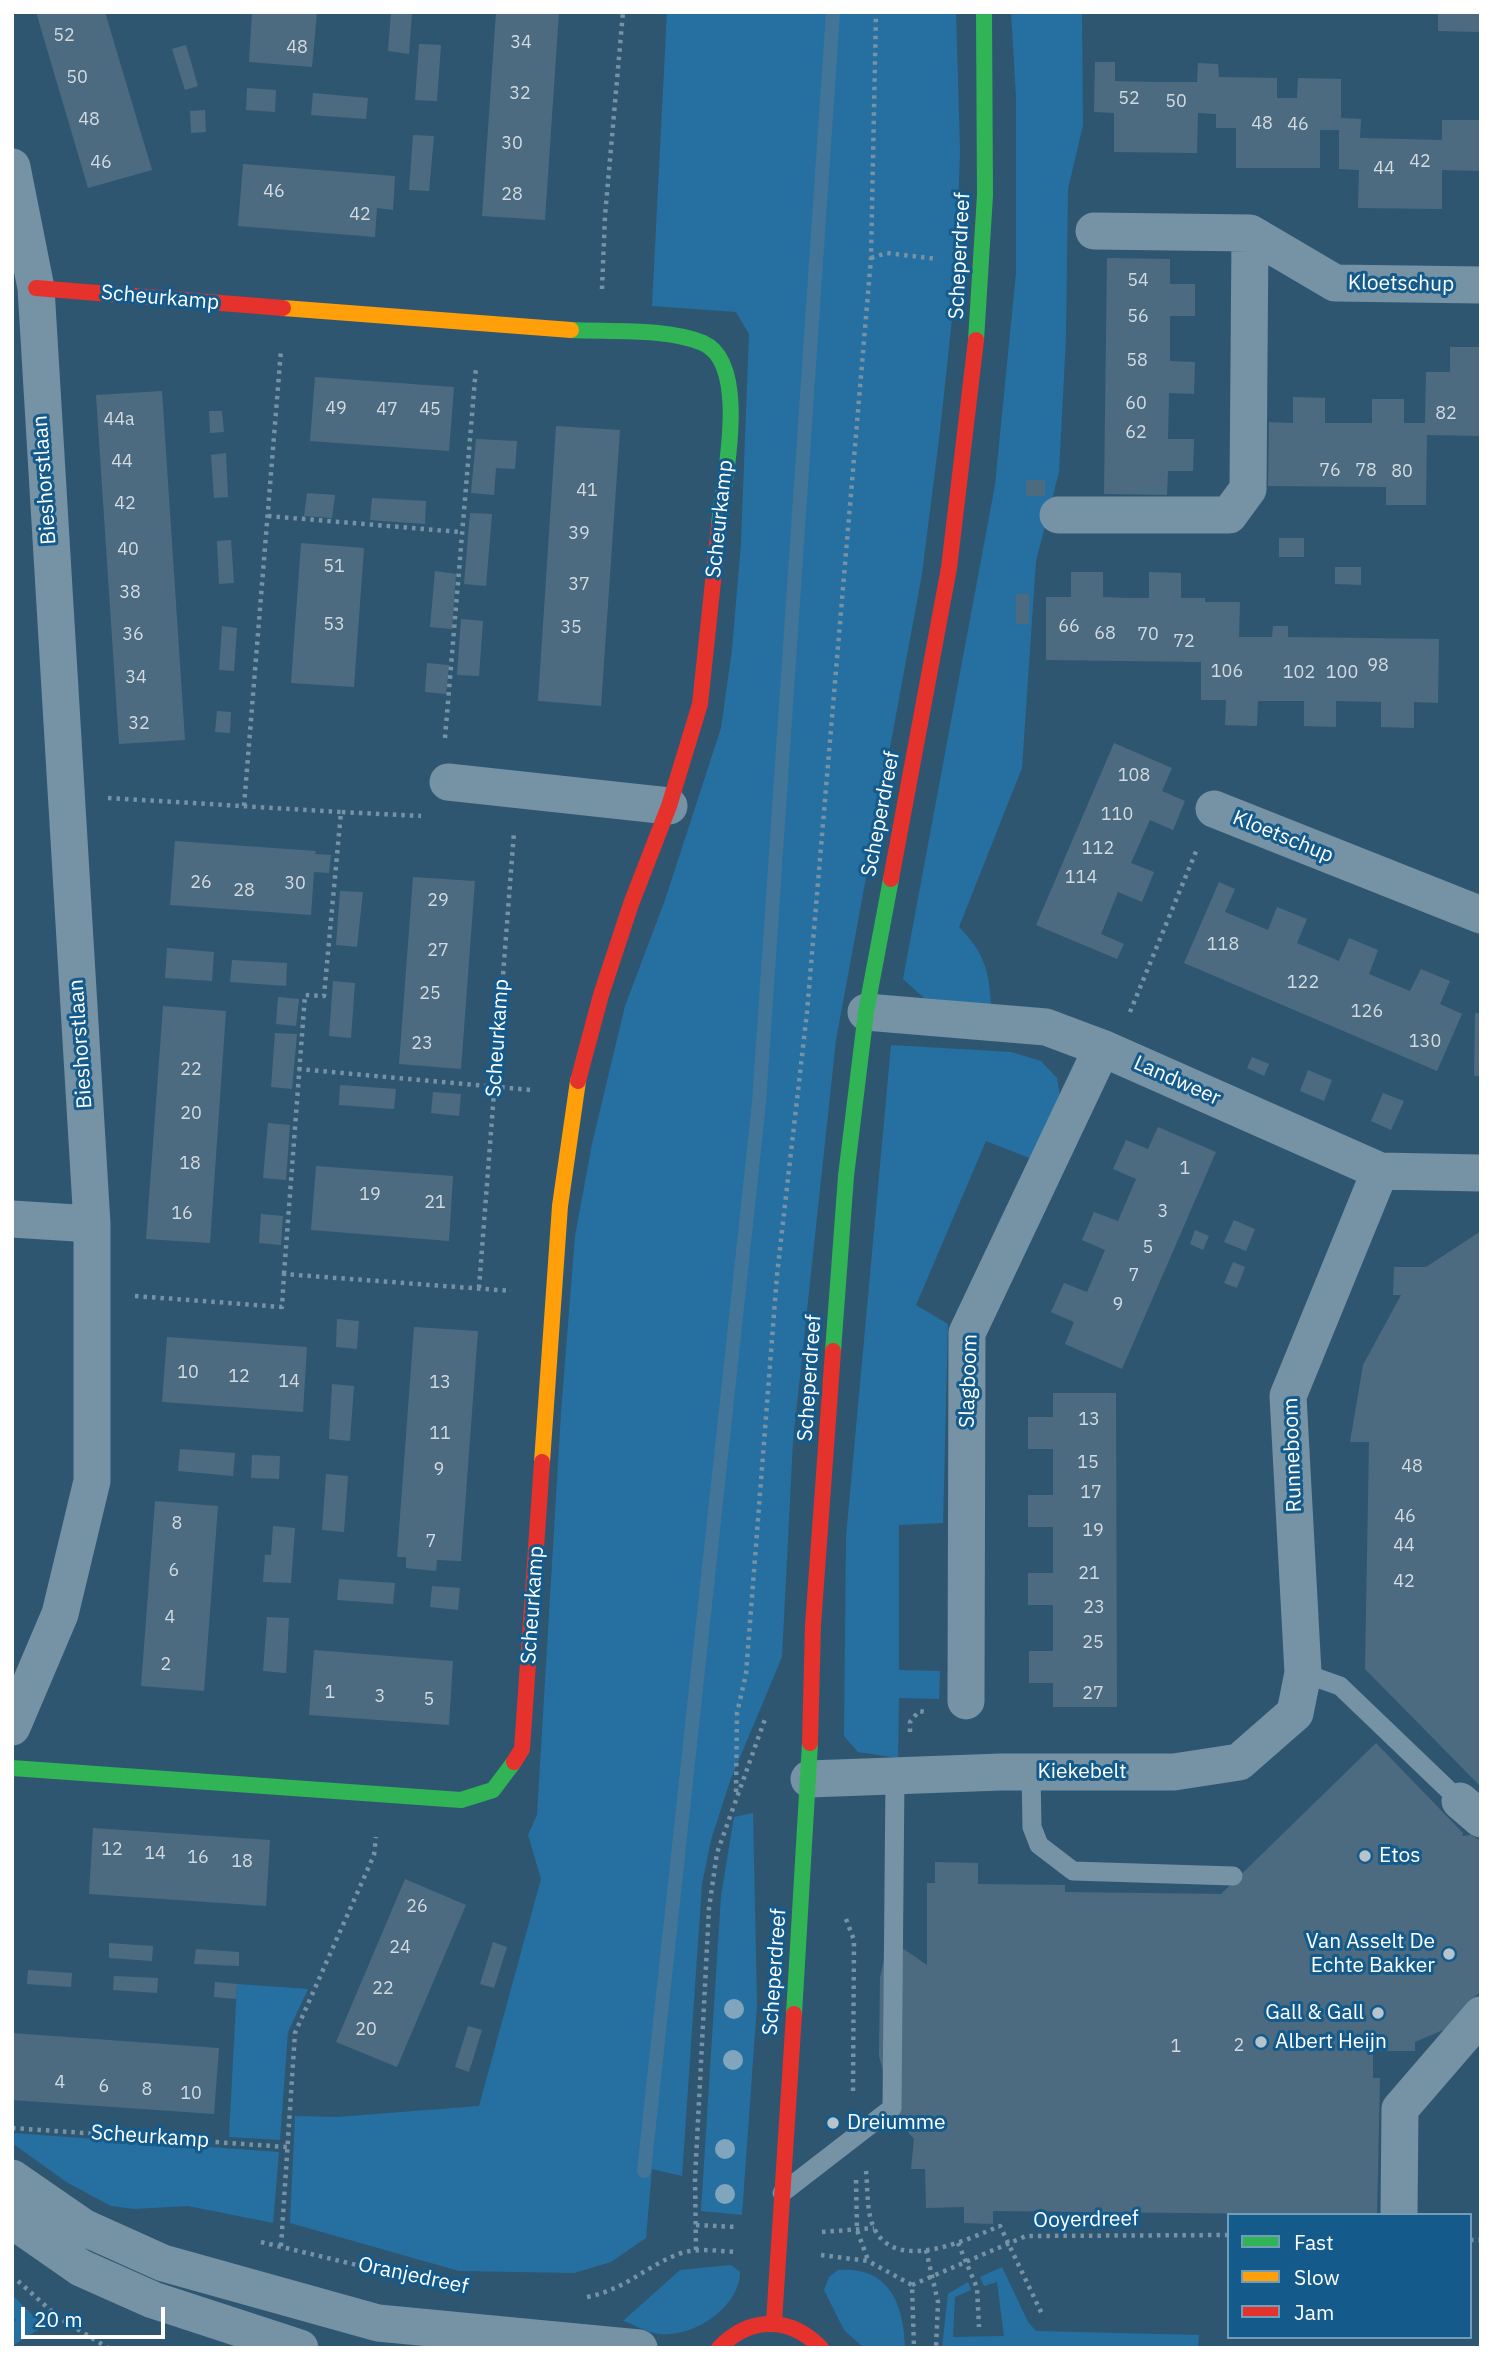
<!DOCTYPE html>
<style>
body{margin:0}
#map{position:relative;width:1493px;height:2360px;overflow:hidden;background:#2f5671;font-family:"IBM Plex Sans",sans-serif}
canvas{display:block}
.frame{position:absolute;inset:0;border:14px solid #fff;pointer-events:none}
.legend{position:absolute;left:1227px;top:2213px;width:245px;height:126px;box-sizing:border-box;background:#145b8c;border:2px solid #729dba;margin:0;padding:9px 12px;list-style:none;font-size:21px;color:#fff}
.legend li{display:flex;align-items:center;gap:14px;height:35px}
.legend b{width:35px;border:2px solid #729dba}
.scale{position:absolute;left:21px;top:2307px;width:144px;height:32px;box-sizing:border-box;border:4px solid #fff;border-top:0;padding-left:9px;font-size:21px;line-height:24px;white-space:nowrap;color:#fff;-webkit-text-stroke:5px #145b8c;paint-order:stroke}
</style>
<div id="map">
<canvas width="1493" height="2360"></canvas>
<div class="frame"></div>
<ul class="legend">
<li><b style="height:9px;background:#30b455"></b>Fast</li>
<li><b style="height:9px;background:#ff9f0a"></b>Slow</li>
<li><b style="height:9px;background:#e5322d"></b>Jam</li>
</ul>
<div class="scale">20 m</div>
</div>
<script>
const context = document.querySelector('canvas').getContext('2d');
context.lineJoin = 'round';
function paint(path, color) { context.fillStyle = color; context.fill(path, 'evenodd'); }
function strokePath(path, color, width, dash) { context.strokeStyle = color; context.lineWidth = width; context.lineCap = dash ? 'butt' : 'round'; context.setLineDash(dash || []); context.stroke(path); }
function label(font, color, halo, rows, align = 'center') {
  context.font = font + ' "IBM Plex Sans",sans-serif'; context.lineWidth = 6; context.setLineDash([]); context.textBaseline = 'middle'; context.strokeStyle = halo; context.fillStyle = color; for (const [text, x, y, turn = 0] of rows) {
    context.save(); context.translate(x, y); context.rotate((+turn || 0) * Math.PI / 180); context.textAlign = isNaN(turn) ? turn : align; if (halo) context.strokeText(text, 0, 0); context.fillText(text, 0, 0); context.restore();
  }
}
paint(new Path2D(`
 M 667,12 L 956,12 L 960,151 L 955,291 L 940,431 L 922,574 L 836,1040 L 793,1441 L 782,1657 L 730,1781 L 711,1840 L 702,1884 L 682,2176 L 652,2169 L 646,2238 L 611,2262 L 574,2273 L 459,2271 L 290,2223 L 295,2116 L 337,2117 L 479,2106 L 541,1879 L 528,1835 L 537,1815 L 561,1413 L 575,1236 L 592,1144 L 625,1006 L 665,900 L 721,728 L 732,650 L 741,543 L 749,334 L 736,312 L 652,306 Z
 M 1011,12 L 1082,12 L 1083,125 L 1068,189 L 1066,337 L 1059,472 L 1036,561 L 1022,768 L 959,927 C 984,953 989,969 991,1005 L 924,998 L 903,979 L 995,485 L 1016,273 L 1016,97 Z
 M 891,1045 L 1011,1052 L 1041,1061 L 1057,1078 L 1061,1103 L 1037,1161 L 986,1141 L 916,1305 L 948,1324 L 943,1523 L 899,1525 L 899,1670 L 940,1671 L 939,1699 L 899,1698 L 898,1758 L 858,1752 L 844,1736 L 846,1537 Z
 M 753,1813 L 757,2005 L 742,2215 L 701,2211 L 721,1896 L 734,1817 Z
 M 237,1984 L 308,1989 L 288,2032 L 280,2140 L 229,2137 Z
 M 12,2133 L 279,2152 L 273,2223 L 188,2206 L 134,2209 L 111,2206 L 68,2183 L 12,2143 Z
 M 731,2265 L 740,2272 C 740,2308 690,2341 654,2333 C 644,2331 633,2324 623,2321 L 680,2270 Z
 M 1002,2267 L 1028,2322 L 1036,2331 L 1199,2335 L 1198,2348 L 942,2348 L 948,2294 L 968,2282 L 971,2290 L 955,2297 L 953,2337 L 1004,2336 L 997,2282 L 984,2286 L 980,2277 Z
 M 838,2270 C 890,2266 904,2305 905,2348 L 864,2348 L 844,2330 L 824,2290 L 829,2277 Z
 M 12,2295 L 44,2326 L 12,2346 L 12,2324 L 16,2320 L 12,2315 Z`), '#2570a1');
strokePath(new Path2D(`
 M 644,2171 L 759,1103 L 833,12`), '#427597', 14);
paint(new Path2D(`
 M 36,12 L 105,12 L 152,170 L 88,188 Z
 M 252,12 L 317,12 L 312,67 L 249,62 Z
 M 391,12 L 412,12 L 409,54 L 388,51 Z
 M 496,12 L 559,12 L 545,220 L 482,216 Z
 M 1438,12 L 1481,12 L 1481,32 L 1438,31 Z
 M 419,44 L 441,45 L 437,101 L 415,100 Z
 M 186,45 L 198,86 L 185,90 L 172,49 Z
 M 1095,62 L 1115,62 L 1115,81 L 1156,82 L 1197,82 L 1198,63 L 1218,64 L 1219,77 L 1277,78 L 1277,98 L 1297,98 L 1298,78 L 1341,79 L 1341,118 L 1361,119 L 1360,138 L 1442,140 L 1442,120 L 1481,120 L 1481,171 L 1442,170 L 1442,209 L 1358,208 L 1359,170 L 1339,169 L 1339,130 L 1320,130 L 1320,168 L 1236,168 L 1236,128 L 1216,128 L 1216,114 L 1198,113 L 1197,153 L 1114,152 L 1114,113 L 1094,112 Z
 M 247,88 L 276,90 L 275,112 L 246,110 Z
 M 313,93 L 368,98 L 366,119 L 311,115 Z
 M 205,110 L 206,132 L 191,133 L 190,111 Z
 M 413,135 L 434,136 L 429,191 L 409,190 Z
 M 243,164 L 395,176 L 393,210 L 377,208 L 375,237 L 238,226 Z
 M 1107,258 L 1170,259 L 1170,284 L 1195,284 L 1195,316 L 1170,316 L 1170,361 L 1195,362 L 1194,394 L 1169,393 L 1168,439 L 1194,439 L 1193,471 L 1168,471 L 1167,495 L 1104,494 Z
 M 1450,347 L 1481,347 L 1481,436 L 1427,435 L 1426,505 L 1386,505 L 1386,487 L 1268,486 L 1269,422 L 1293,423 L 1293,397 L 1325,398 L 1325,423 L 1372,423 L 1372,399 L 1404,399 L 1404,423 L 1425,423 L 1426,372 L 1450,372 Z
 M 315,377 L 454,387 L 449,451 L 310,441 Z
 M 162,391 L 185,740 L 119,744 L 96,395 Z
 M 209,411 L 222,411 L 224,432 L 210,433 Z
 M 556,426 L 620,430 L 601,706 L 538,701 Z
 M 476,439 L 517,441 L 515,469 L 496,468 L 494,495 L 471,493 Z
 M 226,453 L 228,497 L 214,498 L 211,455 Z
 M 1026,480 L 1045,480 L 1045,496 L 1026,496 Z
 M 307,493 L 335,495 L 332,518 L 304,516 Z
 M 372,498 L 426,501 L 425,524 L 370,520 Z
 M 470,513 L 492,514 L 486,586 L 464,584 Z
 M 1279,538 L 1304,538 L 1304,557 L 1279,557 Z
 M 231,540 L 234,583 L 219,584 L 217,541 Z
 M 301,543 L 364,548 L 354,687 L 291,683 Z
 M 1335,567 L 1361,567 L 1361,585 L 1335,584 Z
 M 435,571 L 456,574 L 452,629 L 430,627 Z
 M 1071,572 L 1103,572 L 1103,597 L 1126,598 L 1149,598 L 1149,572 L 1181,573 L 1181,598 L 1205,598 L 1205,602 L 1240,602 L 1239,637 L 1272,637 L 1273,626 L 1288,626 L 1288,637 L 1439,639 L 1438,703 L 1414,702 L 1414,728 L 1381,727 L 1381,702 L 1336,701 L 1336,727 L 1304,726 L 1304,701 L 1258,701 L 1257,726 L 1225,725 L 1226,700 L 1201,700 L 1201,662 L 1046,660 L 1046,597 L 1071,597 Z
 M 1016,594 L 1029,594 L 1029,624 L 1016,624 Z
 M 461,619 L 483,621 L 479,676 L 457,675 Z
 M 222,626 L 237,628 L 234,671 L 219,670 Z
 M 427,663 L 449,665 L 446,694 L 425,692 Z
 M 217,711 L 231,712 L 230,733 L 215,732 Z
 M 1114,743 L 1172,768 L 1162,791 L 1185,801 L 1173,830 L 1150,820 L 1131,863 L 1154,872 L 1142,902 L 1118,892 L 1101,934 L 1124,944 L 1117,959 L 1036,925 Z
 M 175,841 L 316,851 L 315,854 L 331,855 L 329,873 L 314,872 L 311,915 L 170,905 Z
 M 413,877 L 475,881 L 461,1069 L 399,1064 Z
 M 1219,882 L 1235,889 L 1225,912 L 1268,930 L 1277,907 L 1307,919 L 1297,943 L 1339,961 L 1349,938 L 1378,950 L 1369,974 L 1410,991 L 1421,969 L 1450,981 L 1440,1004 L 1462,1014 L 1437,1071 L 1184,963 Z
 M 340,891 L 363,892 L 357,947 L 336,945 Z
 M 167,948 L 214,952 L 212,981 L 165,978 Z
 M 232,960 L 287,963 L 286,986 L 230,982 Z
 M 333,981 L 355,983 L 351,1038 L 329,1036 Z
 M 278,997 L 299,999 L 296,1026 L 276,1024 Z
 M 163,1006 L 226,1011 L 210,1243 L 146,1239 Z
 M 1475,1013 L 1481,1013 L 1481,1076 L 1474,1076 Z
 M 275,1033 L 297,1034 L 292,1089 L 271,1087 Z
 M 1252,1057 L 1269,1064 L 1264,1076 L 1247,1068 Z
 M 1308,1070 L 1332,1080 L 1324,1101 L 1300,1091 Z
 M 340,1085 L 396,1089 L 394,1109 L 339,1105 Z
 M 433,1092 L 461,1094 L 459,1116 L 431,1113 Z
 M 1383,1093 L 1404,1101 L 1391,1130 L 1371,1121 Z
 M 268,1123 L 290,1125 L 286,1180 L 263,1178 Z
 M 1158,1127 L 1216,1152 L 1122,1369 L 1065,1344 L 1074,1322 L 1051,1312 L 1064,1283 L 1087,1292 L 1105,1250 L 1082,1240 L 1094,1212 L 1118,1221 L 1136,1179 L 1113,1169 L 1126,1140 L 1148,1149 Z
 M 316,1166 L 453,1176 L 449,1241 L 311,1230 Z
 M 261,1214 L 283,1216 L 281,1245 L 259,1243 Z
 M 1234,1220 L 1255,1229 L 1246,1251 L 1224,1242 Z
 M 1195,1230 L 1209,1236 L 1203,1250 L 1190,1244 Z
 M 1481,1231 L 1481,1787 L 1365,1669 L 1369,1442 L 1350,1442 L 1363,1365 L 1401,1295 L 1393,1295 L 1394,1267 L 1426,1267 Z
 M 1233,1262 L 1245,1267 L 1237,1288 L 1224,1283 Z
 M 337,1319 L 359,1321 L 357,1349 L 336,1347 Z
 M 414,1327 L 478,1331 L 461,1561 L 437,1560 L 436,1571 L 406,1568 L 406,1557 L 397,1557 Z
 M 167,1337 L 307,1347 L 303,1412 L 162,1402 Z
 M 332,1384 L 354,1386 L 350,1441 L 329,1439 Z
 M 1053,1393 L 1116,1393 L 1117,1707 L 1053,1707 L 1053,1683 L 1029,1683 L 1029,1651 L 1053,1651 L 1053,1605 L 1028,1605 L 1028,1573 L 1053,1573 L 1053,1527 L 1028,1527 L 1028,1495 L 1053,1495 L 1053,1449 L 1028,1449 L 1028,1417 L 1053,1417 Z
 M 180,1449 L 235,1453 L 233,1476 L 178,1471 Z
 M 252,1455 L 280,1456 L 279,1479 L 251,1478 Z
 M 326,1474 L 348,1476 L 344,1532 L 322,1530 Z
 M 155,1501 L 218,1506 L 204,1691 L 141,1686 Z
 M 273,1526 L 295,1528 L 291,1583 L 263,1582 L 265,1555 L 271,1555 Z
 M 339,1579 L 395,1583 L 393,1604 L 337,1600 Z
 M 432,1586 L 460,1588 L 458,1610 L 430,1607 Z
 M 267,1617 L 289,1618 L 286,1673 L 263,1671 Z
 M 314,1650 L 453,1661 L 449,1725 L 309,1715 Z
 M 1376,1743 L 1463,1833 L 1462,1836 L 1471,1835 L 1481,1841 L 1481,1991 L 1458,2014 L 1462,2022 L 1415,2042 L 1415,2051 L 1373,2051 L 1373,2078 L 1380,2078 L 1377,2215 L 993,2211 L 993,2224 L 964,2223 L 964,2207 L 926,2208 L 925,2169 L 911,2169 L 914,2139 L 895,2118 L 879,2056 L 880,1977 L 889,1939 L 927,1965 L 927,1883 L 935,1883 L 935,1862 L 978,1863 L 978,1884 L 1065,1885 L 1065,1892 L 1221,1894 Z
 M 93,1828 L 270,1840 L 266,1906 L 89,1894 Z
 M 405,1879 L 466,1905 L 397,2067 L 336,2042 Z
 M 493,1942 L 507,1947 L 494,1988 L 480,1984 Z
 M 109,1943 L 153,1946 L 152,1961 L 109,1958 Z
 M 196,1949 L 239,1952 L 239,1966 L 194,1964 Z
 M 28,1970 L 72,1973 L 71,1987 L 27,1984 Z
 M 114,1976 L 158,1978 L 157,1993 L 113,1990 Z
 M 215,1982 L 237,1984 L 236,1999 L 214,1997 Z
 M 468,2026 L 482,2030 L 469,2072 L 455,2067 Z
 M 12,2033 L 219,2048 L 214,2114 L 12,2100 Z`), '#4c6b81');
strokePath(new Path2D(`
 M 871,258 L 887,253 L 938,259
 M 602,289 L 605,216 L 623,12
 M 268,516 L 460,532
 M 445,738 L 476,367
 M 108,798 L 341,812
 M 244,806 L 281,350
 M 1130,1012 L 1197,849
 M 298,1069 L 531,1090
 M 284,1274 L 305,995 L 324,996 L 341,812 L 421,816
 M 479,1288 L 514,832
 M 135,1296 L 282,1307 L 284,1274 L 511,1291
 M 910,1732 L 910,1722 L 919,1711 L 925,1712
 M 736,1792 L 737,1713 L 746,1674 L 777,1275 L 807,1012 L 871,258 L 876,12
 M 846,1919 L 854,1940 L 853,2094
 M 12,2128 L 287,2147
 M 866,2171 C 868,2189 866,2214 875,2230 C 898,2273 968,2239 1000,2226 L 1042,2314
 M 856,2180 L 857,2230 L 868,2260
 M 696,2225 L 737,2227
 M 822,2232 L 874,2228
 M 1470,2240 L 1481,2240
 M 261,2242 L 419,2280
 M 958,2243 L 977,2288 L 979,2327
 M 281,2246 L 295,2033 L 374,1855 L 376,1837
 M 696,2250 L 695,2179 L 709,1908 L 717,1853 L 765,1719
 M 926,2250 L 938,2302 L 936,2348
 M 821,2255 L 868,2261 L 912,2285 L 914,2348
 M 18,2281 L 58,2317 L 108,2348
 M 912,2285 L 1026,2236 L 1229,2235
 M 587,2297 C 626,2289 642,2269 676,2255 C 694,2247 716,2251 736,2252`), '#7692a5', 4.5, [3.5, 5]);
strokePath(new Path2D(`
 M 1303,1673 L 1340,1686 L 1460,1801
 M 1031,1772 L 1032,1827 L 1039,1845 L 1073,1871 L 1233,1876
 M 782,2193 L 892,2108 L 895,1776`), '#7692a5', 19);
strokePath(new Path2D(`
 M 12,167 L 36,288 L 92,1224 L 92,1481 L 60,1614 L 12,1727
 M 1094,231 L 1250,233 L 1335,283 L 1481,285
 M 1058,515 L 1229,515 L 1248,489 L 1250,233
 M 448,782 L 669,806
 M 1214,809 L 1481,915
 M 866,1012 L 1046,1027 L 1102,1048 L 1380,1171 L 1481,1173
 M 12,1219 L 92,1224
 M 966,1701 L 967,1333 L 1102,1048
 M 809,1779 L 1001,1772 L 1174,1772 L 1239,1762 L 1295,1713 L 1303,1673 L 1288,1396 L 1380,1171
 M 1460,1801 L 1481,1819
 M 12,2178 L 83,2227 L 163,2263 L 378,2323 L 639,2348
 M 1399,2215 L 1400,2109 L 1481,2015
 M 12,2220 L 81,2268 L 153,2300 L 300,2348`), '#7692a5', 37);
strokePath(new Path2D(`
 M 571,330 C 610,332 667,328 703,343 C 751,364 723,483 719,525
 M 976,340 L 985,195 L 984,12
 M 833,1351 L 846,1176 L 866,1012 L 891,879
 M 12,1768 L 461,1800 L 493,1790 L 514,1762
 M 794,2014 L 810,1743`), '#30b455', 16);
strokePath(new Path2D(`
 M 283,308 L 571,330
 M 542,1462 L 560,1206 L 578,1081`), '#ff9f0a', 16);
strokePath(new Path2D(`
 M 36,288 L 283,308
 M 891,879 L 949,568 L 976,340
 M 578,1081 L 601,995 L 631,904 L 669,806 L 700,704 L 719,525
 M 810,1743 L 813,1625 L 833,1351
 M 514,1762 L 522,1749 L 542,1462
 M 774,2322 L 794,2014
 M 719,2348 C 750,2316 790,2316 821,2348`), '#e5322d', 16);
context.fillStyle = '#80a5bd';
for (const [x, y] of [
 [734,2009],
 [733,2060],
 [725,2149],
 [725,2194]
]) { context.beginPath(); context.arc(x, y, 10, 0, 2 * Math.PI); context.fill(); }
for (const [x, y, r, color] of [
 [1365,1856,7,"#b6c4cd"],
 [1449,1954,7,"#b6c4cd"],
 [1378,2013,7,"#b6c4cd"],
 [1261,2042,7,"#b6c4cd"],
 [833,2123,7,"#b6c4cd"]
]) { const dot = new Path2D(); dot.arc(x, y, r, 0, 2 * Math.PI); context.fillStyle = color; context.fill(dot); strokePath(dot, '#145b8c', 2.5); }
label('18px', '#d2dae0', null, [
 ["52",64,36],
 ["34",521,43],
 ["48",297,48],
 ["50",77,78],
 ["32",520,94],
 ["52",1129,99],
 ["50",1176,102],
 ["48",89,120],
 ["48",1262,124],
 ["46",1298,125],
 ["30",512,144],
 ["42",1420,162],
 ["46",101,163],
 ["44",1384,169],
 ["46",274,192],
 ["28",512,195],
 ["42",360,215],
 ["54",1138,281],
 ["56",1138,317],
 ["58",1137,361],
 ["60",1136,404],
 ["49",336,409],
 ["47",387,410],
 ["45",430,410],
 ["82",1446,414],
 ["44a",119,420],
 ["62",1136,433],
 ["44",122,462],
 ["76",1330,471],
 ["78",1366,471],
 ["80",1402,472],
 ["41",587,491],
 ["42",125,504],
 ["39",579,534],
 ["40",128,550],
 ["51",334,567],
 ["37",579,585],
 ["38",130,593],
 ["53",334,625],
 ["66",1069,627],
 ["35",571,628],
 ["68",1105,634],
 ["36",133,635],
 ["70",1148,635],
 ["72",1184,642],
 ["98",1378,666],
 ["106",1227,672],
 ["102",1299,673],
 ["100",1342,673],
 ["34",136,678],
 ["32",139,724],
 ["108",1134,776],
 ["110",1117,815],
 ["112",1098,849],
 ["114",1081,878],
 ["26",201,883],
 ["30",295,884],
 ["28",244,891],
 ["29",438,901],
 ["118",1223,945],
 ["27",438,951],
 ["122",1303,983],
 ["25",430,994],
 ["126",1367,1012],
 ["130",1425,1042],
 ["23",422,1044],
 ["22",191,1070],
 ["20",191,1114],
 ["18",190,1164],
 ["1",1185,1169],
 ["19",370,1195],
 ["21",435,1203],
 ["3",1163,1212],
 ["16",182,1214],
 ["5",1148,1248],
 ["7",1134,1276],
 ["9",1118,1305],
 ["10",188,1373],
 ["12",239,1377],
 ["14",289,1382],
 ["13",440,1383],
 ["13",1089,1420],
 ["11",440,1434],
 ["15",1088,1463],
 ["48",1412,1467],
 ["9",439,1470],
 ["17",1091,1493],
 ["46",1405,1517],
 ["8",177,1524],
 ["19",1093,1531],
 ["7",431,1542],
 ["44",1404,1546],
 ["6",174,1571],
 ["21",1089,1574],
 ["42",1404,1582],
 ["23",1094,1608],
 ["4",170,1618],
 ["25",1093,1643],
 ["2",166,1665],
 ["1",330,1693],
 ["27",1093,1694],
 ["3",380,1697],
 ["5",429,1700],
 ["12",112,1850],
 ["14",155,1854],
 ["16",198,1858],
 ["18",242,1862],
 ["26",417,1907],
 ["24",400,1948],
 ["22",383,1989],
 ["20",366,2030],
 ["2",1239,2046],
 ["1",1176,2047],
 ["4",60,2083],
 ["6",104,2087],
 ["8",147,2090],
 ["10",191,2094]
]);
label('21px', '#fff', '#145b8c', [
 ["Scheperdreef",960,256,-87],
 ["Kloetschup",1401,284,1],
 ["Scheurkamp",160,298,5],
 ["Bieshorstlaan",45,480,-94],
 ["Scheurkamp",720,519,-84],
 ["Scheperdreef",881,814,-79],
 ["Kloetschup",1283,837,22],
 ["Scheurkamp",498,1038,-86],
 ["Bieshorstlaan",81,1044,-94],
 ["Landweer",1177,1081,24],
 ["Scheperdreef",810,1378,-86],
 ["Slagboom",969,1381,-88],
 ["Runneboom",1293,1455,-92],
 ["Scheurkamp",533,1605,-86],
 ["Kiekebelt",1082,1772],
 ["Scheperdreef",775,1972,-86],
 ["Scheurkamp",150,2137,4],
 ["Ooyerdreef",1086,2220,-1],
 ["Oranjedreef",413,2276,12]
]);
label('21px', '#fff', '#145b8c', [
 ["Etos",1379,1856],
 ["Van Asselt De",1435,1942,"right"],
 ["Echte Bakker",1435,1966,"right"],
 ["Gall & Gall",1364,2013,"right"],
 ["Albert Heijn",1275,2042],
 ["Dreiumme",847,2123]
], 'left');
</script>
